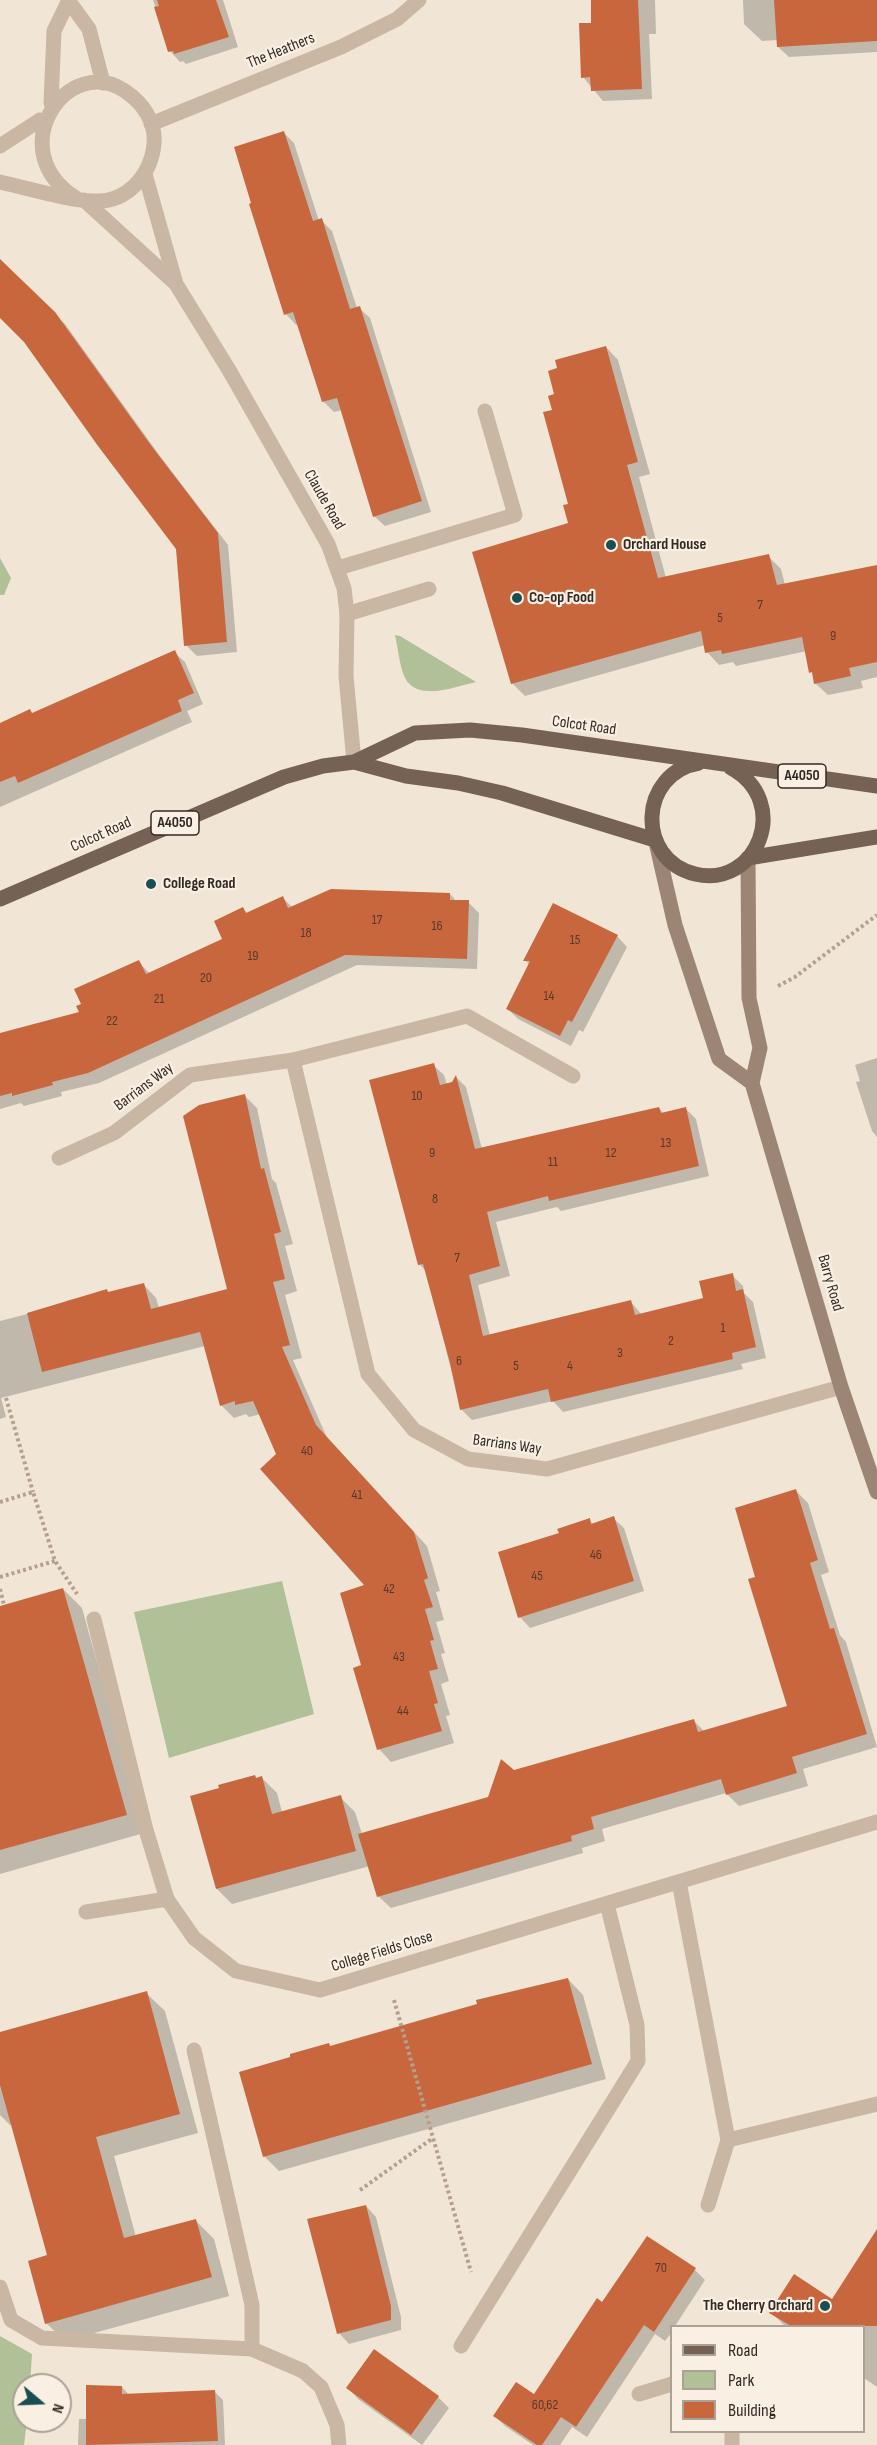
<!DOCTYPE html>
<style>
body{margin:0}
#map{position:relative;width:877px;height:2445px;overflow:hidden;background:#f1e6d6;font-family:"Sofia Sans Condensed",sans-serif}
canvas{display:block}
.legend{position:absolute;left:670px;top:2325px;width:195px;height:108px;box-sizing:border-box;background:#f9f0e3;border:2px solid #aaa197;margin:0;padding:8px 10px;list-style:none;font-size:18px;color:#342a25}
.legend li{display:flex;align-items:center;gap:12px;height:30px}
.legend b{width:30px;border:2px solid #aaa197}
.north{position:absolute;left:12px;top:2373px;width:60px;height:60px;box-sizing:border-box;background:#f9f0e3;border:2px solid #aaa197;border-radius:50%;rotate:109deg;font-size:16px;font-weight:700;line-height:24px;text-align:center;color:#342a25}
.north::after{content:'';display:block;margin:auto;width:21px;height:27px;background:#1a4e55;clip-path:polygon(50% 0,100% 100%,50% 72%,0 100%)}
</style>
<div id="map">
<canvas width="877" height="2445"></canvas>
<ul class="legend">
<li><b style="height:8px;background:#766255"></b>Road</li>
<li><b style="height:16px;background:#b0c097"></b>Park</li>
<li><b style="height:16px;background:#c8673d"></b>Building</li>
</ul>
<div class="north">N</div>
</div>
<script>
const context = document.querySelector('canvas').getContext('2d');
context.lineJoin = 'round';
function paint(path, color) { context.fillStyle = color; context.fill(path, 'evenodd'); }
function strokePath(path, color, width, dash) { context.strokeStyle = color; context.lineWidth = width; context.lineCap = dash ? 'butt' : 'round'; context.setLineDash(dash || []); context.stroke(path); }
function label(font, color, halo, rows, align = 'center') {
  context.font = font + ' "Sofia Sans Condensed",sans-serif'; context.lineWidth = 4.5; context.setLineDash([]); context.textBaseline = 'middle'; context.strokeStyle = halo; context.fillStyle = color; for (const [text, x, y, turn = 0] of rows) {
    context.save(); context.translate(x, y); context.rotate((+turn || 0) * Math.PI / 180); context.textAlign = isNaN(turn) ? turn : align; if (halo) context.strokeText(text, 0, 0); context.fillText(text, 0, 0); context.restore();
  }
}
paint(new Path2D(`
 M 0,558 L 11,578 L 4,595 L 0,595 Z
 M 395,635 L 400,636 L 476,682 C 454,687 413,704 403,673 C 399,661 398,648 395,635 Z
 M 282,1581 L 314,1714 L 169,1758 L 134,1612 Z
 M 0,2336 L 32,2354 L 30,2385 L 24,2385 L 24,2421 L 27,2421 L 24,2445 L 0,2445 Z`), '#b0c097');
paint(new Path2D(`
 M 153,0 L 223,0 L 238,47 L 186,64 L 183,61 L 180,62 L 170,51 Z
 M 592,0 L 655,0 L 656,34 L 649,34 L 652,99 L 603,101 L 583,77 L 592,24 Z
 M 743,0 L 877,0 L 877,52 L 789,57 L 778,47 L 778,40 L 762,41 L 744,24 Z
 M 284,133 L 294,143 L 319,221 L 321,220 L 332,231 L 357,308 L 359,308 L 370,318 L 431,512 L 385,526 L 374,516 L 342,410 L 334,412 L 323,401 L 298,324 L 296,325 L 286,314 Z
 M 0,261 L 65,324 L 160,456 L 228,545 L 237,652 L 197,656 L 186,645 L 178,548 L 27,342 L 0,317 Z
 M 606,347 L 618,360 L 650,474 L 639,477 L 666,578 L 768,556 L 781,569 L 785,585 L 877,567 L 877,677 L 861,681 L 863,688 L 828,695 L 815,683 L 807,651 L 736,666 L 733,662 L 719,665 L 707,652 L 705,645 L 525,696 L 512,683 L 570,524 L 570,505 L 554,411 L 556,395 Z
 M 174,652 L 185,662 L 203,704 L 187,711 L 192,722 L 0,807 L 0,724 L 32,714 Z
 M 450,894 L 457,902 L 468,902 L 479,913 L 477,969 L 357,965 L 99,1083 L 61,1092 L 62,1096 L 24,1106 L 21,1103 L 0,1109 L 0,1034 L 81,1013 L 139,962 L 150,974 L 224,940 L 243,909 L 248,914 L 283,898 L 293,908 Z
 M 617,936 L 627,947 L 583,1032 L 579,1030 L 571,1046 L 518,1019 L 508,1009 L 530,965 L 525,960 Z
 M 877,1058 L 877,1137 L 872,1131 L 856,1082 L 860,1081 L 855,1065 Z
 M 433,1065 L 444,1075 L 447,1085 L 452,1083 L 456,1077 L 466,1087 L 482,1149 L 659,1108 L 664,1114 L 686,1109 L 696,1119 L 709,1176 L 561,1211 L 557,1207 L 496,1222 L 510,1276 L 478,1285 L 490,1336 L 631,1302 L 642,1315 L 705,1299 L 732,1275 L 743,1286 L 744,1293 L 753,1302 L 766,1358 L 741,1364 L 743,1369 L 563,1412 L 553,1401 L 472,1420 L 461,1409 L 426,1271 L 419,1264 Z
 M 244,1095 L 257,1108 L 272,1179 L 276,1183 L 293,1244 L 285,1246 L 297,1291 L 285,1295 L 302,1358 L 293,1360 L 328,1440 L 427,1546 L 440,1591 L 436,1592 L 444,1620 L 436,1622 L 445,1653 L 441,1654 L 449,1681 L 441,1684 L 450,1715 L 446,1716 L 454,1743 L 391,1762 L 379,1749 L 363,1666 L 367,1586 L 278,1455 L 261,1414 L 249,1417 L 246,1414 L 234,1418 L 221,1405 L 205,1346 L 1,1398 L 6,1417 L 0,1419 L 0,1321 L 66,1304 L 66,1301 L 106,1291 L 109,1294 L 144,1285 L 156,1298 L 159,1308 L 229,1290 Z
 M 796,1491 L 808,1503 L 829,1572 L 821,1575 L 840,1635 L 846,1642 L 877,1747 L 803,1769 L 808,1786 L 739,1806 L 726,1793 L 602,1829 L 605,1841 L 582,1848 L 583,1853 L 391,1908 L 378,1896 L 370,1866 L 232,1904 L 217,1889 L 255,1776 L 257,1779 L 262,1778 L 277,1793 L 282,1812 L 340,1797 L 355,1812 L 362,1834 L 489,1798 L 514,1771 L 693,1720 L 705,1732 L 789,1707 L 757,1577 Z
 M 613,1518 L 624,1528 L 644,1591 L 530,1628 L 520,1617 L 560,1534 L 589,1520 L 593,1524 Z
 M 63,1589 L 82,1608 L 144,1833 L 0,1874 L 0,1607 Z
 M 568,1979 L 583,1995 L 606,2079 L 279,2171 L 264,2156 L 329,2045 L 331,2047 Z
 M 146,1993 L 165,2011 L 198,2133 L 114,2156 L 136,2237 L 195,2220 L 214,2239 L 229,2296 L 65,2341 L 46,2323 L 49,2256 L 12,2125 L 10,2125 L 0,2115 L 0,2034 Z
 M 366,2206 L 376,2217 L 401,2317 L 401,2330 L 349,2344 L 339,2333 Z
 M 877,2232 L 877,2387 L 864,2378 L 864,2326 L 785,2326 L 771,2312 L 832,2301 Z
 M 695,2270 L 705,2280 L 675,2326 L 672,2326 L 672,2332 L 665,2341 L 655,2334 L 587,2437 L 572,2427 L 560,2445 L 533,2445 L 505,2426 L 495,2416 L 534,2397 L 602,2304 Z
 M 375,2351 L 438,2397 L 449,2408 L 422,2445 L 358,2399 L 348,2388 Z
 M 122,2387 L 129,2395 L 214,2391 L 223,2400 L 225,2445 L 78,2445 L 79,2419 L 88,2419 Z`), '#0003');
paint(new Path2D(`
 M 157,0 L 216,0 L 229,37 L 174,54 L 173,51 L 168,52 L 154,7 L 159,6 Z
 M 591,0 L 638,0 L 642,89 L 591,91 L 590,77 L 581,78 L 579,23 L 591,23 Z
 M 774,0 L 877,0 L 877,41 L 777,47 Z
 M 284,131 L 313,221 L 322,218 L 350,309 L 360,306 L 422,501 L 373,517 L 337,398 L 322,402 L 293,312 L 284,315 L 249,204 L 251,203 L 234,147 Z
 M 0,259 L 55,312 L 150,444 L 218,533 L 227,642 L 184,646 L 176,549 L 98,446 L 24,342 L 0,318 Z
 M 606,346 L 638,462 L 627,465 L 658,578 L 769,554 L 777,585 L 877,565 L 877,662 L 849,668 L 851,676 L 814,684 L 812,672 L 809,673 L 802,637 L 722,654 L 721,650 L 705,653 L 701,631 L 511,684 L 472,552 L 568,523 L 563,505 L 568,504 L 543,412 L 552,410 L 548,396 L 554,394 L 548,371 L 557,368 L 555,360 Z
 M 175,650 L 194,693 L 178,700 L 182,711 L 18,783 L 15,776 L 0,782 L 0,723 L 30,709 L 32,713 Z
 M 331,889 L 450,893 L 450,900 L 469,900 L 467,959 L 345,955 L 88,1073 L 52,1082 L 53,1085 L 12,1096 L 12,1093 L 0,1096 L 0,1033 L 79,1012 L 76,1006 L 81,1004 L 74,989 L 139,960 L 146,974 L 222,939 L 214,921 L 243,907 L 246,913 L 283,896 L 288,908 Z
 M 553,903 L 618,935 L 572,1022 L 568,1020 L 560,1036 L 506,1009 L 530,961 L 523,961 Z
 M 434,1063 L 440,1085 L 452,1082 L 456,1075 L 475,1149 L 659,1107 L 661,1113 L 686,1107 L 699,1166 L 549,1201 L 548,1196 L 487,1212 L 500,1266 L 469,1275 L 483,1336 L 631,1300 L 635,1315 L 703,1298 L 699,1281 L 733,1273 L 736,1291 L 743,1289 L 756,1347 L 732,1353 L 733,1359 L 551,1402 L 548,1389 L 460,1410 L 450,1363 L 423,1264 L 418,1265 L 369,1080 Z
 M 245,1094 L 261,1169 L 264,1168 L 281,1232 L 274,1234 L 285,1279 L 273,1282 L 290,1345 L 282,1347 L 316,1425 L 414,1532 L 428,1578 L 424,1580 L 433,1607 L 425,1609 L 434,1640 L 430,1641 L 438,1669 L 429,1671 L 438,1703 L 434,1704 L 442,1731 L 377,1750 L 353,1668 L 361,1665 L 340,1593 L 364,1585 L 260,1469 L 276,1454 L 253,1401 L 235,1405 L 235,1401 L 220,1406 L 200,1332 L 42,1372 L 27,1313 L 107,1289 L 108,1292 L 144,1283 L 151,1309 L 227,1289 L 183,1116 L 199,1105 Z
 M 796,1489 L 818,1560 L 810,1563 L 830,1629 L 834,1628 L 867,1734 L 792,1757 L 797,1773 L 726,1795 L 721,1779 L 591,1817 L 594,1829 L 571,1836 L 572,1841 L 377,1897 L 358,1834 L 488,1797 L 501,1759 L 514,1770 L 694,1719 L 698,1732 L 787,1706 L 748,1579 L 755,1577 L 735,1508 Z
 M 614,1516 L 634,1581 L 518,1618 L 498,1552 L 559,1533 L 557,1529 L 590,1518 L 591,1524 Z
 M 63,1588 L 127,1815 L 0,1850 L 0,1606 Z
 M 255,1775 L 256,1778 L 262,1776 L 272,1814 L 341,1795 L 356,1851 L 216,1889 L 190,1796 L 219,1788 L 218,1785 Z
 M 568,1978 L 592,2064 L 263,2157 L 239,2072 L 290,2057 L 290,2054 L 329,2043 L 330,2046 L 477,2004 L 476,2000 Z
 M 147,1991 L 180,2114 L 96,2137 L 124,2238 L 196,2219 L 212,2277 L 45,2324 L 28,2261 L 47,2255 L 0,2085 L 0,2032 Z
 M 366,2205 L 391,2306 L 391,2320 L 337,2334 L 307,2219 Z
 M 877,2229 L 877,2326 L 791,2326 L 769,2313 L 794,2274 L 832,2299 Z
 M 647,2236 L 696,2268 L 654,2332 L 644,2325 L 576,2427 L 561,2417 L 542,2445 L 537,2445 L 493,2416 L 516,2382 L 534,2394 L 597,2298 L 602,2302 Z
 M 374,2349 L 439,2396 L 411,2435 L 346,2388 Z
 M 86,2385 L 122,2386 L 122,2394 L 215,2390 L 218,2441 L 86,2445 Z`), '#c8673d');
strokePath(new Path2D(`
 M 778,986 L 795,977 L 877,915
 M 6,1398 L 33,1492
 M 0,1502 L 33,1492 L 55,1561 L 77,1594
 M 0,1577 L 55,1561
 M 0,1589 L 4,1605
 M 394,2000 L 471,2272
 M 360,2190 L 433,2138`), '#b5a08d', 4, [3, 3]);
strokePath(new Path2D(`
 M 338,568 L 515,515 L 485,411
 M 347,614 L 429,589
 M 679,1882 L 728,2140 L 708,2205
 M 86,1912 L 167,1899
 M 194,2050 L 252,2305 L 252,2349
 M 728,2140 L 877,2104
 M 0,2287 L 11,2320 L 42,2338 L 252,2349 L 303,2371 L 321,2387 L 337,2425 L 339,2445
 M 461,2346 L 638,2061 L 637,2025 L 607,1904
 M 639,2394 L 672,2384
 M 732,2445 L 732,2432`), '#c9b6a3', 15);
strokePath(new Path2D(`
 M 68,0 L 89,29 L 103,83
 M 51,103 L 54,31 L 68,2
 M 151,124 L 341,47 L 397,19 L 419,0
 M 0,146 L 40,120
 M 145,174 L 176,284
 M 0,182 C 29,188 65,200 94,201 C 127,203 151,175 154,144 C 156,122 143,103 125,91 C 68,52 0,150 76,198
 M 84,200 L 176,284 L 229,370 L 328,544 L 344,588 L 347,614 L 346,676 L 354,762
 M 293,1060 L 368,1374 L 414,1430 L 468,1459 L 547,1469 L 841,1387
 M 59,1158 L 114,1133 L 190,1075 L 293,1060 L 467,1016 L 573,1076
 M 94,1619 L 146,1830 L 167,1899 L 194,1938 L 236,1971 L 320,1990 L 877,1822`), '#c9b6a3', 15);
strokePath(new Path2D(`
 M 656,842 L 675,925 L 719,1059 L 752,1083
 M 748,858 L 749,998 L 760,1048 L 752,1083 L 841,1387 L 877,1492`), '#9c8574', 15);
strokePath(new Path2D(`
 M 354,762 L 406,776 L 458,783 L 502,793 L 655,840
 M 699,763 C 639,773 635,859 695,874 C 758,889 792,801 731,768
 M 748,858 L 877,837
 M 0,899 L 284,777 L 323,766 L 354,762 L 415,733 L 470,730 L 522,735 L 877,786`), '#766255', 15);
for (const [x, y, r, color] of [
 [611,545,6,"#1a4e55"],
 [517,598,6,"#1a4e55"],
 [151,884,6,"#1a4e55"],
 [825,2306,6,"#1a4e55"]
]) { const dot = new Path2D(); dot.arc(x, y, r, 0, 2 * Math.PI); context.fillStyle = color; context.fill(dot); strokePath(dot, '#f9f0e3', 2); }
label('14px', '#59392b', null, [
 ["7",760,605],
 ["5",720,618],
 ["9",833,636],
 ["17",377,920],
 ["16",437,926],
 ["18",306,933],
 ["15",575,940],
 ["19",253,956],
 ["20",206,978],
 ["14",549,996],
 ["21",159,999],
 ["22",112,1021],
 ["10",417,1096],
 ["13",666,1143],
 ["9",432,1153],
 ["12",611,1153],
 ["11",553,1162],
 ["8",435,1199],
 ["7",457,1258],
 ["1",723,1328],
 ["2",671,1341],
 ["3",620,1353],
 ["6",459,1361],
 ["5",516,1366],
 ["4",570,1366],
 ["40",307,1451],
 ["41",357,1495],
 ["46",596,1555],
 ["45",537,1576],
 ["42",389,1589],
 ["43",399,1657],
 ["44",403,1711],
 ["70",661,2268],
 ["60,62",545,2405]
]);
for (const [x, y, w] of [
 [802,776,48],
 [175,823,48]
]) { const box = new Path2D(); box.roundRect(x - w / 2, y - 12, w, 24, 4.5); context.fillStyle = '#f9f0e3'; context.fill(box); strokePath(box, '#342a25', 1.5); }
label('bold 15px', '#342a25', null, [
 ["A4050",802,776],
 ["A4050",175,823]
]);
label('16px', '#342a25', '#f9f0e3', [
 ["The Heathers",281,51,-22],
 ["Claude Road",324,500,60],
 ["Colcot Road",584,726,8],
 ["Colcot Road",101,835,-24],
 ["Barrians Way",144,1087,-37],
 ["Barry Road",830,1283,74],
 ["Barrians Way",507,1445,8],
 ["College Fields Close",382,1952,-17]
]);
label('bold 16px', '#342a25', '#f9f0e3', [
 ["Orchard House",623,545],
 ["Co-op Food",529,598],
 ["College Road",163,884],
 ["The Cherry Orchard",813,2306,"right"]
], 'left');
</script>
